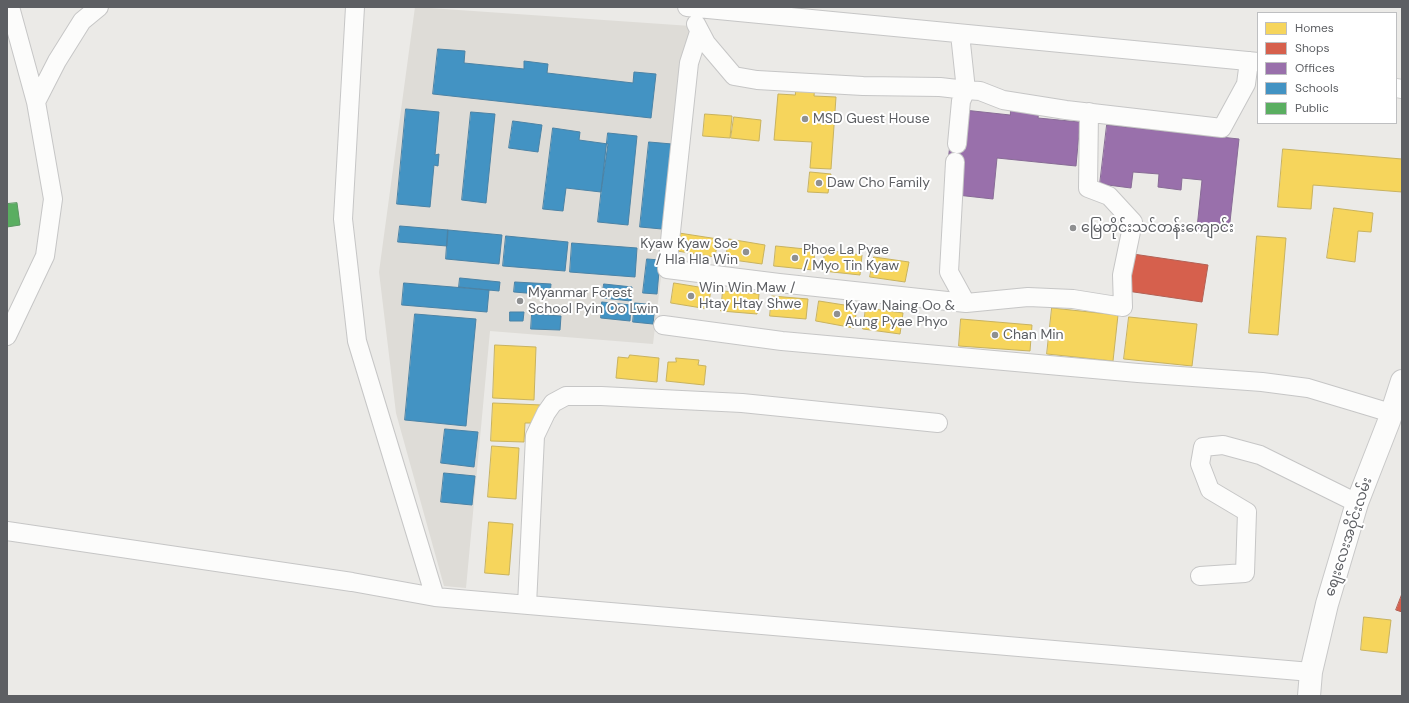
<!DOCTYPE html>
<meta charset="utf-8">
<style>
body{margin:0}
#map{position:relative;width:1409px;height:703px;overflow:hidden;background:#ebeae7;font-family:"DM Sans",sans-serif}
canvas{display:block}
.frame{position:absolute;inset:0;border:8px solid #5d5f63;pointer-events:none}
.legend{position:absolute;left:1257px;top:12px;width:140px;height:112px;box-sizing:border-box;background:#fff;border:1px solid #bebfc1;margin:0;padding:5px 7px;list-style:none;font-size:12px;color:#5d5f63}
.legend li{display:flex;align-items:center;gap:8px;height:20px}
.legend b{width:20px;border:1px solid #bebfc1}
</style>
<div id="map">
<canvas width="1409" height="703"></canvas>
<div class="frame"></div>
<ul class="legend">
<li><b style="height:11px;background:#f6d55c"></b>Homes</li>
<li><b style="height:11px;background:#d6604d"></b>Shops</li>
<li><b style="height:11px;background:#9970ab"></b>Offices</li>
<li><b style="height:11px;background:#4393c3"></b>Schools</li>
<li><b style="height:11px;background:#5aae61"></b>Public</li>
</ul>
</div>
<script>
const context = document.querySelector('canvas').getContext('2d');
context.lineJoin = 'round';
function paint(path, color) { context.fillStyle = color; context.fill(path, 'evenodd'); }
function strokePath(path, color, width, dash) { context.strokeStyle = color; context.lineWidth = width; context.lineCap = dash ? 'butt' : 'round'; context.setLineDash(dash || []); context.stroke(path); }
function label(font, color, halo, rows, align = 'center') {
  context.font = font + ' "DM Sans","Noto Sans Myanmar",sans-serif'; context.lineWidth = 4; context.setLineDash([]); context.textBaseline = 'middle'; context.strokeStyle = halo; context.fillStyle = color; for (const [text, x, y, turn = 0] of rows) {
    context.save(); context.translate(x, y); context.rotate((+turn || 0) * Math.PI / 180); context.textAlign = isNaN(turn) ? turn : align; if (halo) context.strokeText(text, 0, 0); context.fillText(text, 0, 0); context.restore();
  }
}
paint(new Path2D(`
 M 415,7 L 691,26 L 653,344 L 490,331 L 466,588 L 444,586 L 396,413 L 379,272 Z`), '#dedcd7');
const homes = new Path2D(`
 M 796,84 L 815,85 L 814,96 L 836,97 L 831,169 L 810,168 L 812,142 L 774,140 L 778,94 L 795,95 Z
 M 705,114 L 732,116 L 730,138 L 703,136 Z
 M 734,117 L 761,120 L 759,141 L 731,138 Z
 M 1283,149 L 1402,159 L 1402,192 L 1313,185 L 1311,209 L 1278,207 Z
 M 810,172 L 831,174 L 828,193 L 808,192 Z
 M 1334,208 L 1373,213 L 1371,232 L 1358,231 L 1355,262 L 1327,258 Z
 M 679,233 L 718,239 L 715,257 L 677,251 Z
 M 1257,236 L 1286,238 L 1278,335 L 1249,333 Z
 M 729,239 L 765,245 L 762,264 L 726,259 Z
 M 776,246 L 815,250 L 813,270 L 774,266 Z
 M 825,250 L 862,255 L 860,275 L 823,271 Z
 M 874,257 L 909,262 L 905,282 L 870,277 Z
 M 674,283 L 711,289 L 708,309 L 671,303 Z
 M 723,291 L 759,294 L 757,314 L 721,311 Z
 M 772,296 L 808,299 L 806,319 L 770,316 Z
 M 819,301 L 857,307 L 854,328 L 816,321 Z
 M 866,308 L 903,313 L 900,334 L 863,329 Z
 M 1052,308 L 1118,315 L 1113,361 L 1047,354 Z
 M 1129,317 L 1197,324 L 1192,366 L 1124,359 Z
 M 961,319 L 1032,325 L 1030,351 L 959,346 Z
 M 495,345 L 536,347 L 534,400 L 493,398 Z
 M 630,355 L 659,358 L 657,382 L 616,378 L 618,357 L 628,358 Z
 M 676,358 L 699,360 L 698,365 L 706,366 L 704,385 L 666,381 L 668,362 L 676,362 Z
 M 493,403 L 542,405 L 541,423 L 525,423 L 524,442 L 491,441 Z
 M 492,446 L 519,448 L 516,499 L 488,497 Z
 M 489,522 L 513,524 L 509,575 L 485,573 Z
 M 1364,617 L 1391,620 L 1387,653 L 1361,650 Z`);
paint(homes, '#f6d55c');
strokePath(homes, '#c8b25e', 1);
const shops = new Path2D(`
 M 1133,254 L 1208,265 L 1202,302 L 1127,291 Z
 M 1402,594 L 1402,612 L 1396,610 Z`);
paint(shops, '#d6604d');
strokePath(shops, '#b26054', 1);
const offices = new Path2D(`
 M 1011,106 L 1039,109 L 1038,118 L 1080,122 L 1076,166 L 997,158 L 993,199 L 957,195 L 948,162 L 950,144 L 964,110 L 1010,115 Z
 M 1107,125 L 1239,139 L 1229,231 L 1197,228 L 1202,180 L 1182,178 L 1181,190 L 1158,187 L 1159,174 L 1133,172 L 1131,188 L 1100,184 Z`);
paint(offices, '#9970ab');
strokePath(offices, '#876b95', 1);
const schools = new Path2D(`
 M 438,49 L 465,51 L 464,63 L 524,69 L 524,61 L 548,64 L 547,73 L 633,83 L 634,72 L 656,74 L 651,118 L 433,94 Z
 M 406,109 L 439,112 L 435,155 L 439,154 L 438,166 L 434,165 L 430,207 L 397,204 Z
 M 471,112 L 495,114 L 486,203 L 462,200 Z
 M 513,121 L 542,125 L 538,152 L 509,148 Z
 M 553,128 L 580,132 L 579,140 L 608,144 L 601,192 L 566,188 L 563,211 L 543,209 Z
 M 608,133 L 637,136 L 628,225 L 598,222 Z
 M 649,142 L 672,144 L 662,229 L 640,227 Z
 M 400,226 L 448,230 L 447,246 L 398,242 Z
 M 448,230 L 502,235 L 499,264 L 446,259 Z
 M 506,236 L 568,242 L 565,271 L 503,266 Z
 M 572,243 L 637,248 L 635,277 L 570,272 Z
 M 647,259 L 660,260 L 657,294 L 643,293 Z
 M 460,278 L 500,282 L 499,291 L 459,287 Z
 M 515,282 L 551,284 L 550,295 L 514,292 Z
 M 404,283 L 489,290 L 487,312 L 402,305 Z
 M 604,284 L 632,287 L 631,301 L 602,298 Z
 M 602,302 L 631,305 L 630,321 L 601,318 Z
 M 635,303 L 655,305 L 653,324 L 633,322 Z
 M 510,312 L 524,312 L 523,321 L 510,321 Z
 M 415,314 L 476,319 L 466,426 L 405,420 Z
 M 532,314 L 561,316 L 560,330 L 531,329 Z
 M 445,429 L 478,432 L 474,467 L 441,463 Z
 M 444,473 L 475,476 L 472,505 L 441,502 Z`);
paint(schools, '#4393c3');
strokePath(schools, '#4b83a6', 1);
const public = new Path2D(`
 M 17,203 L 20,225 L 7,227 L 7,204 Z`);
paint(public, '#5aae61');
strokePath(public, '#5b9662', 1);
const street = new Path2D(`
 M 10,7 L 36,102
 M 355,7 L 343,219 L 357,341 L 435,597
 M 687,7 L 1258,62
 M 696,24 L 706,43 L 734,76 L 757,80 L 863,86 L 940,87 L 966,90 L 960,34
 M 699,32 L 689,63 L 667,269 L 779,283 L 966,303 L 949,272 L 955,162
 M 1396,88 L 1402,89
 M 957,144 L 961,101 L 966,90 L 980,91 L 1003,100 L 1066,110 L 1222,128 L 1246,84 L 1249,61
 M 966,303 L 1028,297 L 1073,299 L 1123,307 L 1122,275 L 1133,222 L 1109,196 L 1088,188 L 1089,112
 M 663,325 L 782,341 L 1138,373 L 1262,382 L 1308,388 L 1391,413
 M 7,336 L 45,256 L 53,199 L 36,102 L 57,61 L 82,21 L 99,7
 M 7,531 L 352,582 L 435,597 L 1311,672
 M 1200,576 L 1245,573 L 1247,512 L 1210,490 L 1200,464 L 1203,447 L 1223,445 L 1260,455 L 1357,503
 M 527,605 L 535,436 L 546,413 L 553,403 L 566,396 L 601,396 L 742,403 L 938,423`);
const secondary = new Path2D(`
 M 1309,696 L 1311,672 L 1327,604 L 1357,503 L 1389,421 L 1402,381`);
strokePath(street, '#c6c6c6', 20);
strokePath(secondary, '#c8c8c8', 24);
strokePath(street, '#fcfcfb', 18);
strokePath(secondary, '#fcfcfb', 22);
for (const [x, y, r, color] of [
 [805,119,4,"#8f9091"],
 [819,183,4,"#8f9091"],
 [1073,228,4,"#8f9091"],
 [746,252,4,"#8f9091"],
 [795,258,4,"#8f9091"],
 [691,296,4,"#8f9091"],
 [520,301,4,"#8f9091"],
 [837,314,4,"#8f9091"],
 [995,335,4,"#8f9091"]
]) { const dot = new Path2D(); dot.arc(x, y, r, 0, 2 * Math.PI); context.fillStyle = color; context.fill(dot); strokePath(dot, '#fff', 1.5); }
label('14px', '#5d5f63', '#fff', [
 ["MSD Guest House",813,119],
 ["Daw Cho Family",827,183],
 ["မြေတိုင်းသင်တန်းကျောင်း",1081,228],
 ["Kyaw Kyaw Soe",738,244,"right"],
 ["/ Hla Hla Win",738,260,"right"],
 ["Phoe La Pyae",803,250],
 ["/ Myo Tin Kyaw",803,266],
 ["Win Win Maw /",699,288],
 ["Htay Htay Shwe",699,304],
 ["Myanmar Forest",528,293],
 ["School Pyin Oo Lwin",528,309],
 ["Kyaw Naing Oo &",845,306],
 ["Aung Pyae Phyo",845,322],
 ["Chan Min",1003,335]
], 'left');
label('14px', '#5d5f63', '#fff', [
 ["စျေးလေးအဝိုင်းလမ်း",1349,537,-72]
]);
</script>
